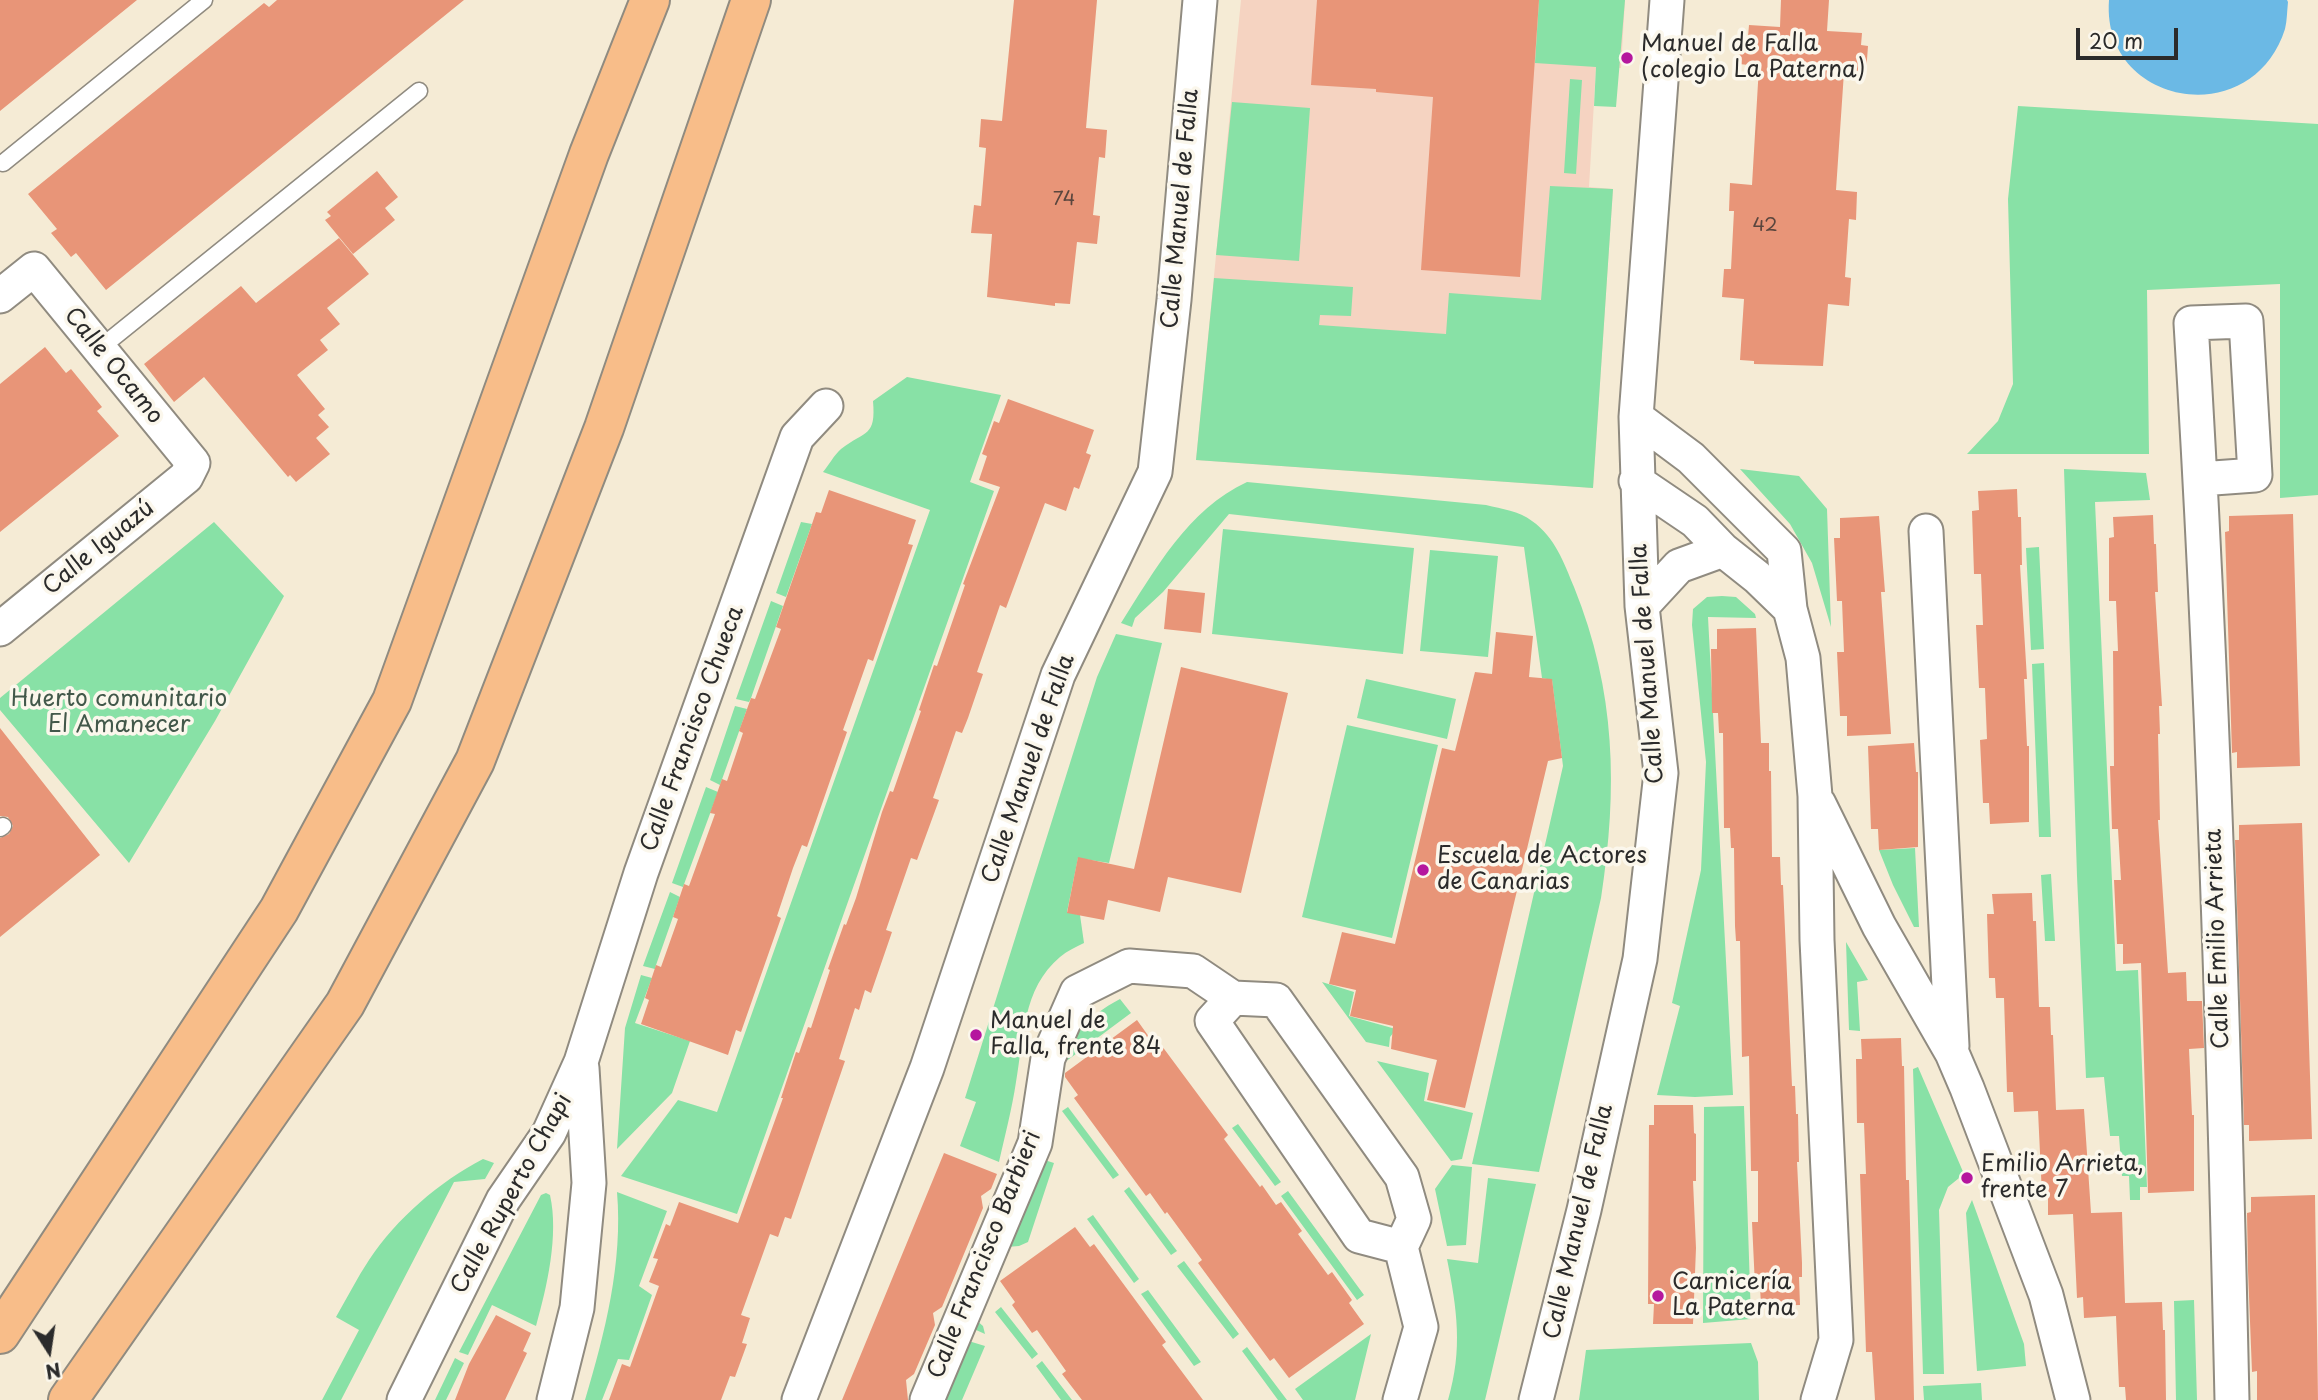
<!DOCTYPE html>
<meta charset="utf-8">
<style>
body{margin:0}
#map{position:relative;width:2318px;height:1400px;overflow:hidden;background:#f5ebd5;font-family:"Playpen Sans",sans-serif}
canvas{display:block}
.north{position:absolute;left:14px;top:1316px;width:70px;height:70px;-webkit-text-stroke:5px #fbf7ec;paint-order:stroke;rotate:168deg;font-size:19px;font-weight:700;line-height:28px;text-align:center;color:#2b2b2b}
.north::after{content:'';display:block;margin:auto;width:24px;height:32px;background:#2b2b2b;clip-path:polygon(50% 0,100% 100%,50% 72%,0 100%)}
.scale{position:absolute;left:2076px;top:28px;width:102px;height:32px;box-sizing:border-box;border:4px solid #2b2b2b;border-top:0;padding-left:9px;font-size:21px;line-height:24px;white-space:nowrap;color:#2b2b2b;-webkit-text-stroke:5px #fbf7ec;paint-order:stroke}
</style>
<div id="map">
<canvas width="2318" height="1400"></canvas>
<div class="north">N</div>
<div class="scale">20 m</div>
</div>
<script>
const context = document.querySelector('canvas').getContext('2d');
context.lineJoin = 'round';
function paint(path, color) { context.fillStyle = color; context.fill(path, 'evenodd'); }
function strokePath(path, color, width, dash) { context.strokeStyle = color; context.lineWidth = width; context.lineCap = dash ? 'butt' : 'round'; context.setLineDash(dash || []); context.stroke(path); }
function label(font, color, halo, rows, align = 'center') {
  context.font = font + ' "Playpen Sans",sans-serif'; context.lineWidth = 7; context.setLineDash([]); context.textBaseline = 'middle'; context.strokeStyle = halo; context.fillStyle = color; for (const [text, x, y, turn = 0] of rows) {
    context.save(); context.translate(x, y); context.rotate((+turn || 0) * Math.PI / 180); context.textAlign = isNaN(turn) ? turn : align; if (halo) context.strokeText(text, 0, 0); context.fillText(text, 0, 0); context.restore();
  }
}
paint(new Path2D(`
 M 1241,0 L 1625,0 L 1621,68 L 1596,68 L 1589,187 L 1613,189 L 1593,488 L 1196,460 Z`), '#f5d3c1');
paint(new Path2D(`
 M 1539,0 L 1625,0 L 1616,107 L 1594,106 L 1596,67 L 1535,63 Z
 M 1570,79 L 1582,80 L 1576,174 L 1564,173 Z
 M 1232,102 L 1310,108 L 1299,261 L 1216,255 Z
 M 2018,106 L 2318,124 L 2318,495 L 2280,498 L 2280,284 L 2147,290 L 2149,454 L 1967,454 L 1998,421 L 2013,384 L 2008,199 Z
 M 1550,186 L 1613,189 L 1593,488 L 1196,460 L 1214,278 L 1353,287 L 1351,316 L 1320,315 L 1319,325 L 1446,334 L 1449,293 L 1541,300 Z
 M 907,377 L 1001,395 L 970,482 L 994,491 L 737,1214 L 621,1176 L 678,1100 L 717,1112 L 930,510 L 823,472 C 829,465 834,455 841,449 C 866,430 876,437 873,401 Z
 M 1740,469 L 1799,476 L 1827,509 L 1831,627 L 1812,563 L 1790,524 Z
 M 2064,469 L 2146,473 L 2150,500 L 2095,502 L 2116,971 L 2138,970 L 2147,1187 L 2140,1187 L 2140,1200 L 2130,1200 L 2129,1176 L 2122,1176 L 2119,1136 L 2110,1136 L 2104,1077 L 2086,1078 L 2077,876 Z
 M 1247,482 L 1486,505 C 1502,509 1519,511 1532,521 C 1555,537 1564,563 1574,587 C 1616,691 1618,789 1601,898 L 1539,1172 L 1472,1164 L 1563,766 L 1552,680 L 1542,678 L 1524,547 L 1229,514 L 1163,592 L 1135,618 L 1132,627 L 1121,623 C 1155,570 1188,509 1247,482 Z
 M 214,522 L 284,596 L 215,721 L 129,863 L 0,710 L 0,698 Z
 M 801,522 L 812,524 L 786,597 L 776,593 Z
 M 1223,529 L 1414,548 L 1403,654 L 1212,634 Z
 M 2039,547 L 2044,649 L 2031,650 L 2026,548 Z
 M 1430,550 L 1498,556 L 1488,657 L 1420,651 Z
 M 1722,596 L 1736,597 L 1755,614 L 1756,618 L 1708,617 L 1733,1095 L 1695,1097 L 1657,1095 L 1680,1006 L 1672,1003 L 1701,870 L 1706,762 L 1692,625 L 1693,609 L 1707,597 Z
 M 771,601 L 783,606 L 751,698 L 749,702 L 736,699 Z
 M 1116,634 L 1162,643 L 1109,863 L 1078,858 L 1067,912 L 1080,915 L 1084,943 C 1076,947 1067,951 1060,957 C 1022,989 1024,1038 1016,1082 C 1012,1109 1005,1135 999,1162 L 960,1146 L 976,1102 L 965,1098 L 1097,677 Z
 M 2044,663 L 2051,837 L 2039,837 L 2032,664 Z
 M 1366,679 L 1456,699 L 1447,739 L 1357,718 Z
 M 735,706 L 747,709 L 720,785 L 710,780 Z
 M 1347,725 L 1438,745 L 1392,938 L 1302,917 Z
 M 706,787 L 718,792 L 683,887 L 672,883 Z
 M 1915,848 L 1919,927 L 1914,927 L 1893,885 L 1879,850 Z
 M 2051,874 L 2055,941 L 2045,941 L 2041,875 Z
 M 670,892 L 680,897 L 656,965 L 655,969 L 643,966 Z
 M 1846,942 L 1868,980 L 1857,982 L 1860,1031 L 1849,1030 Z
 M 641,975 L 652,978 L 635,1023 L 690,1041 L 672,1093 L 617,1149 L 625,1028 Z
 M 1322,982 L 1354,992 L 1349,1016 L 1403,1031 L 1394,1032 L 1390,1037 L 1389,1047 L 1366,1042 Z
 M 1120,999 L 1131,1013 L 1061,1065 C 1078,1030 1085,1018 1120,999 Z
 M 1377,1061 L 1429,1073 L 1424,1101 L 1473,1113 L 1462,1159 L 1451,1161 Z
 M 1918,1067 L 1964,1174 L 1948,1187 L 1939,1210 L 1944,1374 L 1923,1374 L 1913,1069 Z
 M 1744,1106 L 1751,1319 L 1703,1323 L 1704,1107 Z
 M 1068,1107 L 1119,1175 L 1113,1179 L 1062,1111 Z
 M 1238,1124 L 1281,1182 L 1275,1186 L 1232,1128 Z
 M 1035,1157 L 1054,1163 L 1028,1242 L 1019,1246 L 1007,1247 L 976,1320 L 983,1326 L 985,1334 L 965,1325 Z
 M 483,1159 L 494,1163 L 485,1179 L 454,1182 L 341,1400 L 322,1400 L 359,1330 L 336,1317 C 347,1298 357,1278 369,1260 C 397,1218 439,1182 483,1159 Z
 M 1452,1165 L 1472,1167 L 1466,1245 L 1447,1246 L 1435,1189 Z
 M 1488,1178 L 1536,1184 L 1485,1400 L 1448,1400 C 1463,1349 1457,1309 1447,1259 L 1478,1263 Z
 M 1129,1187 L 1177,1251 L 1171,1255 L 1124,1191 Z
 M 1288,1191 L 1364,1295 L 1357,1300 L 1281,1196 Z
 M 617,1192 L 667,1211 L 639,1286 L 652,1295 L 629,1360 L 618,1359 L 602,1400 L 585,1400 C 605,1333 623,1263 617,1192 Z
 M 546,1193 L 550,1195 C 559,1235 547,1287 536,1326 L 492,1305 L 468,1355 L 459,1352 L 541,1195 Z
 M 1972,1200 L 2024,1344 L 2026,1366 L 1977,1371 L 1966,1213 Z
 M 1093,1215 L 1139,1279 L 1134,1283 L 1087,1219 Z
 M 1184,1261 L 1239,1334 L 1233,1339 L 1177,1266 Z
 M 1148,1290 L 1201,1362 L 1194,1366 L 1141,1294 Z
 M 2194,1300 L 2197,1400 L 2176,1400 L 2174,1301 Z
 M 1001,1307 L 1038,1354 L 1032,1359 L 995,1312 Z
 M 1371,1334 L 1355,1400 L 1303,1400 L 1295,1389 Z
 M 962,1339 L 985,1346 L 962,1400 L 938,1400 Z
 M 1751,1343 L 1758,1362 L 1759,1400 L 1579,1400 L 1586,1350 Z
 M 1247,1347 L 1287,1400 L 1278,1400 L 1242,1351 Z
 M 455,1358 L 464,1363 L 446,1400 L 435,1400 Z
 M 1042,1361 L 1072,1400 L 1061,1400 L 1036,1366 Z
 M 1981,1383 L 1982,1400 L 1924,1400 L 1923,1386 Z`), '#88e1a6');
paint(new Path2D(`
 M 2109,0 L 2287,0 L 2288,2 C 2287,11 2287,21 2285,29 C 2252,133 2101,106 2109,0 Z`), '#6bb9e5');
paint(new Path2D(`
 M 0,0 L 137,0 L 0,111 Z
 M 277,0 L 464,0 L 106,290 L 76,253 L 71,257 L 62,246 L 51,233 L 57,229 L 28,194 L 264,3 L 269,7 Z
 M 1014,0 L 1097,0 L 1086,128 L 1107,130 L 1105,158 L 1099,157 L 1093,215 L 1100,216 L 1097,244 L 1077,242 L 1070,304 L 1055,303 L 1055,306 L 987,297 L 992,234 L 971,233 L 974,205 L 981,206 L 986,148 L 979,147 L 981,119 L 1002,121 Z
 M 1317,0 L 1539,0 L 1520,277 L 1421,270 L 1433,97 L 1376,92 L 1376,89 L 1311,85 Z
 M 1781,0 L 1829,0 L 1827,31 L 1862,33 L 1861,45 L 1868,46 L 1866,73 L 1844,72 L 1836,190 L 1857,192 L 1856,220 L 1849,219 L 1845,277 L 1851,278 L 1849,306 L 1828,304 L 1823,366 L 1754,364 L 1754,361 L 1740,360 L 1744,299 L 1722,297 L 1724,269 L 1731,269 L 1734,211 L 1729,211 L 1730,183 L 1752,185 L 1759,66 L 1739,64 L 1741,37 L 1748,37 L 1749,25 L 1780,27 Z
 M 377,171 L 398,197 L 385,208 L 395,220 L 353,254 L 325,220 L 331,216 L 327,212 Z
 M 339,238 L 369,274 L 327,308 L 340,324 L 320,340 L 328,350 L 297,375 L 325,409 L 318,415 L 329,427 L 316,438 L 330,454 L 296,482 L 290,475 L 288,477 L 204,377 L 174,402 L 144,364 L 241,286 L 256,303 Z
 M 45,347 L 66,373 L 71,369 L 102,407 L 97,411 L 119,436 L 0,532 L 0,384 Z
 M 1008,399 L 1094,430 L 1086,453 L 1091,455 L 1079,489 L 1074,487 L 1066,511 L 1045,503 L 1006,608 L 1000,605 L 977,672 L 983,674 L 968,718 L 962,733 L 956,731 L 933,798 L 939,800 L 917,860 L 911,858 L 886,930 L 892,932 L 871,993 L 865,990 L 859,1010 L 855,1008 L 839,1059 L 845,1061 L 791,1219 L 785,1217 L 778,1237 L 770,1234 L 741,1315 L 750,1318 L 742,1343 L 747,1344 L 735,1377 L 730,1376 L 721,1400 L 609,1400 L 622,1364 L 630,1367 L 659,1286 L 649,1282 L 658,1259 L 653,1258 L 666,1224 L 670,1226 L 679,1202 L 738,1223 L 783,1098 L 781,1098 L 796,1052 L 799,1053 L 808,1027 L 811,1028 L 830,970 L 828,969 L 844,924 L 846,925 L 856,898 L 882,812 L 890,791 L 893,792 L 921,711 L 919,710 L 934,665 L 937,666 L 965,585 L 963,584 L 1000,487 L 979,480 L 987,456 L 982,454 L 994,421 L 999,423 Z
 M 2017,489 L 2018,517 L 2021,517 L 2022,565 L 2020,565 L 2027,679 L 2024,679 L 2027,746 L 2029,746 L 2029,822 L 1990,824 L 1989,803 L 1983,803 L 1980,740 L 1987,739 L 1985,688 L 1979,688 L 1976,625 L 1983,625 L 1981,574 L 1974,574 L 1972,511 L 1979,510 L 1978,491 Z
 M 829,490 L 916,520 L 908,544 L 913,545 L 873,661 L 868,659 L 843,730 L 847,732 L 807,847 L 802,845 L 793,868 L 777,916 L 781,918 L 741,1032 L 736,1030 L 728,1055 L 641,1024 L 649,1000 L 645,998 L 656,965 L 661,967 L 678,919 L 673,917 L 684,884 L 689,886 L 715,814 L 710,813 L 722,779 L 727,781 L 743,733 L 739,731 L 751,698 L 755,699 L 781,629 L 776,627 L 812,524 L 816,512 L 821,513 Z
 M 2293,514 L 2300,766 L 2237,768 L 2237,752 L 2232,753 L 2225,532 L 2229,531 L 2229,516 Z
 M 2153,515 L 2154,544 L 2156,544 L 2158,592 L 2155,592 L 2162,706 L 2159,706 L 2160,734 L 2158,734 L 2160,820 L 2158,820 L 2168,973 L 2186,972 L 2187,1001 L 2202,1001 L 2204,1048 L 2189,1049 L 2192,1115 L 2194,1115 L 2194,1191 L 2148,1193 L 2141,963 L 2123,964 L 2123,944 L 2117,944 L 2114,880 L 2121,880 L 2118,829 L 2112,829 L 2110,766 L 2114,766 L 2113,651 L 2118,651 L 2116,601 L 2109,601 L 2109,538 L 2114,537 L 2113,517 Z
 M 1879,516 L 1885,592 L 1881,592 L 1891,734 L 1847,736 L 1847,716 L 1840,716 L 1837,652 L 1844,652 L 1842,601 L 1837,601 L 1834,538 L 1840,538 L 1840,518 Z
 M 1168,589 L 1205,593 L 1201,633 L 1164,629 Z
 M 1756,628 L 1761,743 L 1769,743 L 1769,771 L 1771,771 L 1772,857 L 1780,857 L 1781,885 L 1783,885 L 1792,1086 L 1795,1086 L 1796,1114 L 1798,1114 L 1799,1162 L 1797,1162 L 1802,1263 L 1802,1277 L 1799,1277 L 1800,1305 L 1761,1306 L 1760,1286 L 1755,1286 L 1752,1222 L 1758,1222 L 1758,1171 L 1751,1171 L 1749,1056 L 1742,1057 L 1740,941 L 1736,941 L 1735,926 L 1734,848 L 1731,848 L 1730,828 L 1724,828 L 1723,733 L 1719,733 L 1718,713 L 1712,713 L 1711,649 L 1717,649 L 1717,629 Z
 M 1496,632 L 1533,636 L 1529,677 L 1552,679 L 1562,758 L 1548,761 L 1465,1108 L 1427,1100 L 1437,1060 L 1391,1049 L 1393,1026 L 1350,1016 L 1356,990 L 1329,984 L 1342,932 L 1395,944 L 1442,748 L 1455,751 L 1475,672 L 1492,674 Z
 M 1181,667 L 1288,693 L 1241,893 L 1168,877 L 1160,912 L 1108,900 L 1104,920 L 1067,913 L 1078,857 L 1134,869 Z
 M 0,728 L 100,855 L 0,937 L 0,838 L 9,834 L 13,826 L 8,817 L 0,816 Z
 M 1914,743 L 1916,772 L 1918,772 L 1918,847 L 1879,850 L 1878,829 L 1871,829 L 1868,746 Z
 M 2302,823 L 2312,1139 L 2249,1141 L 2249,1125 L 2244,1125 L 2235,840 L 2239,840 L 2239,825 Z
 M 2032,893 L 2033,921 L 2036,921 L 2039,1007 L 2050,1007 L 2051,1035 L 2053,1035 L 2056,1110 L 2084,1109 L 2091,1213 L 2122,1212 L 2125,1303 L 2162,1302 L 2163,1330 L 2165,1330 L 2166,1400 L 2126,1400 L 2125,1387 L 2119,1387 L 2116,1316 L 2084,1318 L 2083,1297 L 2077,1298 L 2073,1214 L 2048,1215 L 2048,1195 L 2042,1195 L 2038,1111 L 2014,1112 L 2013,1092 L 2007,1092 L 2004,998 L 1996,998 L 1995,978 L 1989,978 L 1987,914 L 1994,914 L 1992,894 Z
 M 1137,1020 L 1152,1041 L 1156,1038 L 1228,1135 L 1224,1139 L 1260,1187 L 1262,1185 L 1276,1205 L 1281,1202 L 1302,1231 L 1298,1234 L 1328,1275 L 1332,1272 L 1352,1300 L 1349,1303 L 1364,1324 L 1289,1378 L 1274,1358 L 1270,1361 L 1198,1263 L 1202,1260 L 1167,1212 L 1165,1214 L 1150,1193 L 1146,1196 L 1074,1098 L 1078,1095 L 1065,1077 L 1065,1073 Z
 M 1901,1038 L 1902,1066 L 1904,1066 L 1906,1180 L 1909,1180 L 1914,1400 L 1875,1400 L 1872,1352 L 1866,1352 L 1860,1174 L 1866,1174 L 1864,1123 L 1857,1123 L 1856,1059 L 1862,1059 L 1861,1039 Z
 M 1654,1105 L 1693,1105 L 1694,1133 L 1696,1134 L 1696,1181 L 1693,1181 L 1696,1248 L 1693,1324 L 1653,1324 L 1654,1304 L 1648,1304 L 1649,1125 L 1654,1125 Z
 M 944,1153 L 997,1174 L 991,1189 L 981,1196 L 983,1208 L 942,1307 L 933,1313 L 935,1325 L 914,1374 L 906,1380 L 908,1400 L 842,1400 Z
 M 2315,1195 L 2318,1400 L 2257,1400 L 2257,1371 L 2252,1372 L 2248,1271 L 2247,1213 L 2251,1212 L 2251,1197 Z
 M 1075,1227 L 1090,1247 L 1094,1244 L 1136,1301 L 1166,1342 L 1162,1345 L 1203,1400 L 1082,1400 L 1062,1374 L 1066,1371 L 1037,1330 L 1032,1333 L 1012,1305 L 1015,1302 L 1000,1281 Z
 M 496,1315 L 531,1333 L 523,1351 L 527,1353 L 505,1400 L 455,1400 L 469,1364 Z`), '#e89578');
const lane = new Path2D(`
 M 3,163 L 204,0
 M 99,349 L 419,91
 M 0,828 L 3,826`);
const street = new Path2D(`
 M 0,296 L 34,269 L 193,463 L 186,477 L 0,629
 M 1636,417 L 1691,458 L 1784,551 L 1790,609 L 1803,658 L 1815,796 L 1817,940 L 1836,1340 L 1818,1400
 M 2200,479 L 2255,475 L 2246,321 L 2191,323 C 2213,681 2224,1041 2232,1400
 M 1636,481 L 1695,521 L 1723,550 L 1757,577 L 1790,609
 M 1926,531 L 1952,1046
 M 1642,606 L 1679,566 L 1723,550
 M 1819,804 L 1879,926 L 1952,1053 L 1967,1088 L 2046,1295 L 2073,1400
 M 404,1400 L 503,1200 L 549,1133 L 581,1062 L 641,873 L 797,437 L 826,406
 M 554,1400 L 577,1308 L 589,1183 L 582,1068
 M 799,1400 L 927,1068 L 1058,675 L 1155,472 L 1174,300 L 1200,0
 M 927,1400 L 1035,1143 L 1048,1058 L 1077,992 L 1129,966 L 1193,971 L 1233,998
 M 1400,1400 L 1421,1327 L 1401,1247 L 1414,1219 L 1402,1177 L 1276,1000 L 1233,998 L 1212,1021 L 1359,1236 L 1401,1247
 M 1536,1400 L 1584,1210 L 1640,959 L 1661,773 L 1642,606 L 1636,417 L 1667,0`);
const highway = new Path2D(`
 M 0,1334 L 279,910 L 392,701 L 589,154 L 650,0
 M 68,1400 L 345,1004 L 475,761 L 604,428 L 751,0`);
strokePath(lane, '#908b80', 19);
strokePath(street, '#908b80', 37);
strokePath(highway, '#908b80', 42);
strokePath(lane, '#fff', 16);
strokePath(street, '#fff', 33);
strokePath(highway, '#f8bd89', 38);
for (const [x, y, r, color] of [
 [1627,58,7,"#b5179e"],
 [1423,870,7,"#b5179e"],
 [976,1035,7,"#b5179e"],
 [1967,1178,7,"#b5179e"],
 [1658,1296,7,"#b5179e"]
]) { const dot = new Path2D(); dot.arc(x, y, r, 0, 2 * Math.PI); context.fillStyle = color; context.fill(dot); strokePath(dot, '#fbf7ec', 2.5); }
label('19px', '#5a463e', null, [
 ["74",1064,200],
 ["42",1765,226]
]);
label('23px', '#2b2b2b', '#fbf7ec', [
 ["Manuel de Falla",1641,45],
 ["(colegio La Paterna)",1641,71],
 ["Escuela de Actores",1437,857],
 ["de Canarias",1437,883],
 ["Manuel de",990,1022],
 ["Falla, frente 84",990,1048],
 ["Emilio Arrieta,",1981,1165],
 ["frente 7",1981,1191],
 ["Carnicería",1672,1283],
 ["La Paterna",1672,1309]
], 'left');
label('23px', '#2b2b2b', '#fbf7ec', [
 ["Calle Manuel de Falla",1181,209,-85],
 ["Calle Ocamo",113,366,51],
 ["Calle Iguazú",99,548,-39],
 ["Calle Manuel de Falla",1648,664,-94],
 ["Calle Francisco Chueca",693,729,-70],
 ["Calle Manuel de Falla",1029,769,-71],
 ["Calle Emilio Arrieta",2218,939,-92],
 ["Calle Ruperto Chapi",512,1194,-61],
 ["Calle Manuel de Falla",1579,1222,-77],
 ["Calle Francisco Barbieri",985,1255,-68]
]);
label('23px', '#42584a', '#fbf7ec', [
 ["Huerto comunitario",119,700],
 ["El Amanecer",119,726]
]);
</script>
